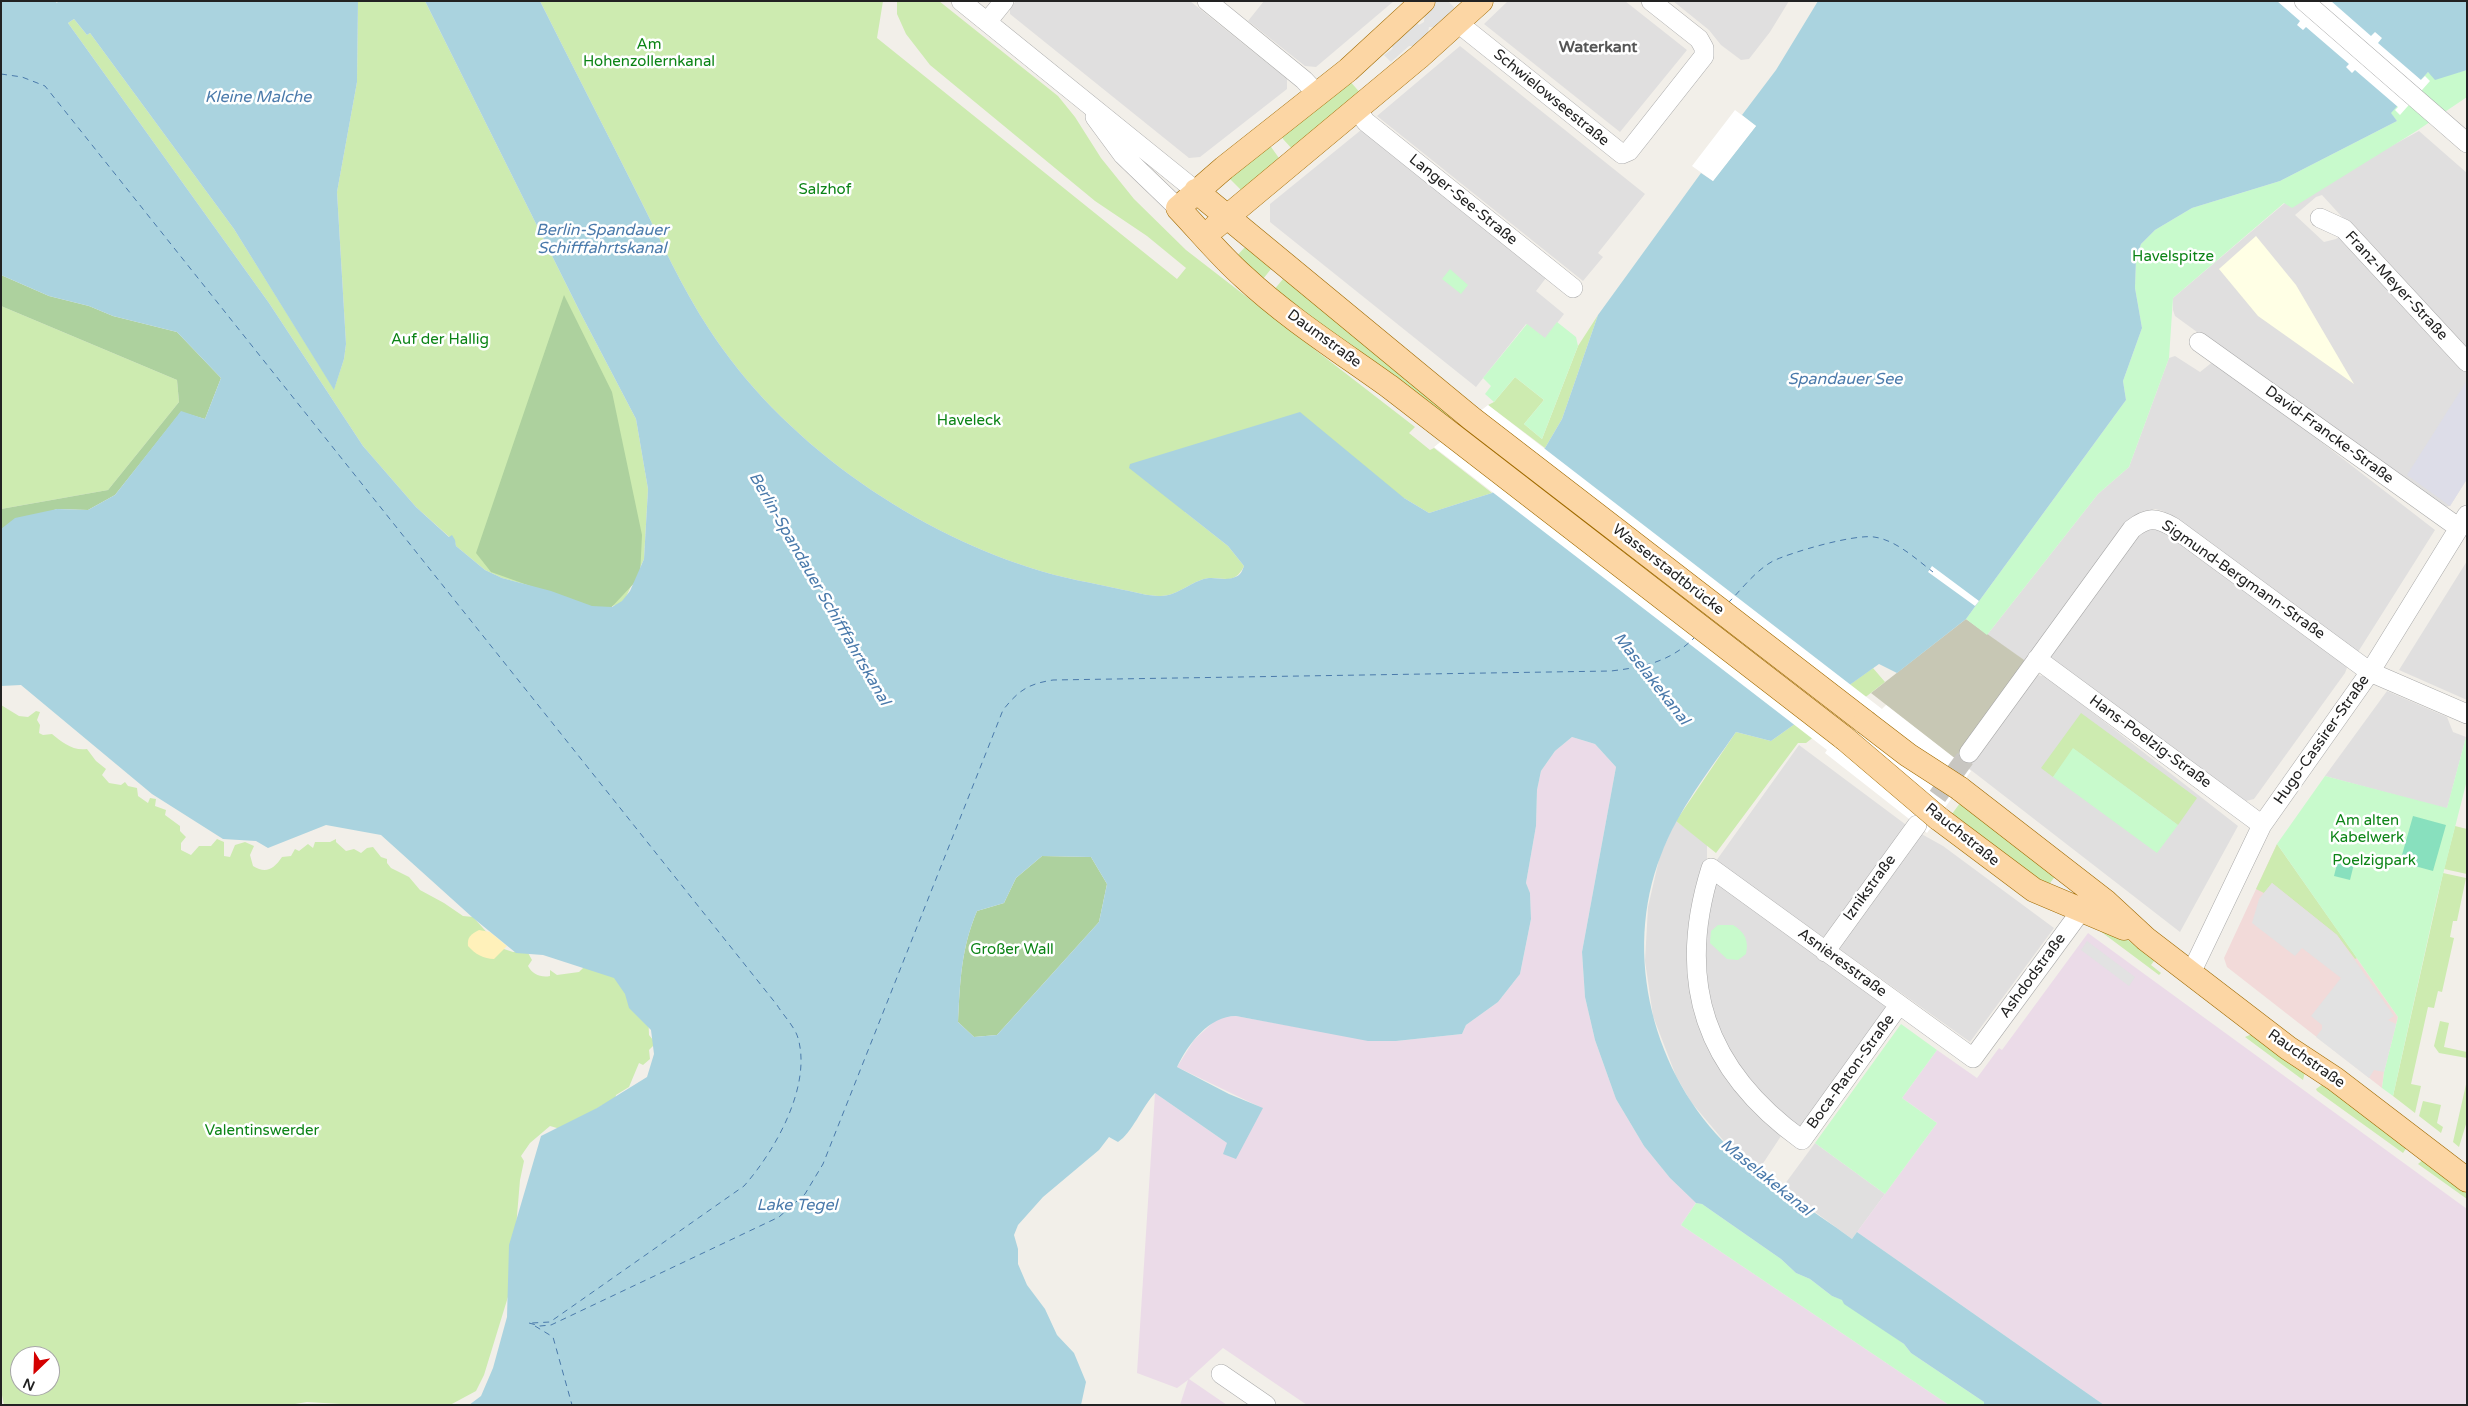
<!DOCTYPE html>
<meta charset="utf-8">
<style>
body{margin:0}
#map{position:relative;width:2468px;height:1406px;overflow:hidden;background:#f2efe9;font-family:"Varela Round",sans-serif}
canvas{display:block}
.frame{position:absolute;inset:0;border:2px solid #222;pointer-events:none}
.north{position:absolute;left:10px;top:1346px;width:50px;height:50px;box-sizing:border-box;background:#fff;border:1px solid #a7a7a7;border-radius:50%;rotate:204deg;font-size:14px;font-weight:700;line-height:20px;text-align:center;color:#222}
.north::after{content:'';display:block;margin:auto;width:18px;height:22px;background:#d40000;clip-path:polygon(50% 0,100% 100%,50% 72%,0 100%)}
</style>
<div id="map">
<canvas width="2468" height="1406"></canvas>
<div class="frame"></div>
<div class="north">N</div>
</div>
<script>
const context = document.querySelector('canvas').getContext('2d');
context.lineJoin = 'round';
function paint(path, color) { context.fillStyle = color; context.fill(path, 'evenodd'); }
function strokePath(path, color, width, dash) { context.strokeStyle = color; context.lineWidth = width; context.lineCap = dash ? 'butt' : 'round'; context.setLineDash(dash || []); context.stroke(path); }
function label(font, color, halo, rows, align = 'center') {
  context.font = font + ' "Varela Round",sans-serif'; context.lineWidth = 5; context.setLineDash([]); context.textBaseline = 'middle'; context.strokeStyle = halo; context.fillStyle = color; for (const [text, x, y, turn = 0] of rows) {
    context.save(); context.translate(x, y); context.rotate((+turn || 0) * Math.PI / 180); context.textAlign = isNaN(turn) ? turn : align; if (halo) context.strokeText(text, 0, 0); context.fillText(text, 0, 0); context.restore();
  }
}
paint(new Path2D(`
 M 1016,1 L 1190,1 L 1287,79 L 1287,89 L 1200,157 L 1189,158 L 1010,14 L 1010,8 Z
 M 1264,1 L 1394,1 L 1316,67 L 1305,66 L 1248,21 Z
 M 1508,1 L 1625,1 L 1687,50 L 1620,132 L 1484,24 Z
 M 1673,1 L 1789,1 L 1770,32 L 1749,59 L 1741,60 L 1721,45 L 1709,30 Z
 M 1460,46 L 1645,194 L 1598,253 L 1603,257 L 1583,281 L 1377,116 Z
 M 1361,130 L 1546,278 L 1536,291 L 1564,314 L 1545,339 L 1526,324 L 1476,387 L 1270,222 L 1270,204 Z
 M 2419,131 L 2467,173 L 2467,354 L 2322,195 L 2316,197 L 2295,215 L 2324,242 L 2336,239 L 2341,235 L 2467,372 L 2467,479 L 2450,506 L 2439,508 L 2175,316 L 2173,310 L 2173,298 L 2285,203 Z
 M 2175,356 L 2200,372 L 2215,360 L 2435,530 L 2358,652 L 2163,511 L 2155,509 L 2133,516 L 2027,662 L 1987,635 L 2098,494 L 2129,467 L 2169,358 Z
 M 2162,528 L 2348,665 L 2345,673 L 2254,799 L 2246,801 L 2050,658 L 2143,529 Z
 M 2467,561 L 2467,700 L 2399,670 Z
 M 2038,675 L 2047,677 L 2238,826 L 2180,932 L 1967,767 L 2029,680 Z
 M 2387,691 L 2447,717 L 2453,732 L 2466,737 L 2447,809 L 2325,776 Z
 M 1799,745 L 1909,827 L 1943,846 L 2054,928 L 1970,1042 L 1716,861 Z
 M 1676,821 L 1707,844 L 1707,859 L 1700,880 L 1693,994 L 1783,1133 L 1758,1171 L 1729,1147 L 1691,1102 L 1676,1076 L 1653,1016 L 1645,961 L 1648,907 L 1660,855 Z
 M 1716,883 L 1887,1006 L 1803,1127 L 1795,1127 L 1737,1069 L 1711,1014 L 1701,945 Z
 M 1815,1143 L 1885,1194 L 1852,1239 L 1782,1188 Z`), '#e0dfdf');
paint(new Path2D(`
 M 2277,844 L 2398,1017 L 2384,1072 L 2382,1088 L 2227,967 L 2224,958 Z`), '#f2dad9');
paint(new Path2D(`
 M 1572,737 L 1595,744 L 1616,767 L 1582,952 L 1585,997 L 1595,1040 L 1616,1099 L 1644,1146 L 1670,1178 L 1696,1203 L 1681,1225 L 1949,1405 L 1307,1405 L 1223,1348 L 1189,1379 L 1227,1405 L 1180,1405 L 1188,1380 L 1177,1388 L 1137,1373 L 1155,1093 L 1227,1143 L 1262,1108 L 1177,1067 L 1194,1040 L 1219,1017 L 1236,1016 L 1375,1041 L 1396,1041 L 1462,1034 L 1466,1025 L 1498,1002 L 1520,974 L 1531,919 L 1530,893 L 1526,883 L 1536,826 L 1537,790 L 1541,771 L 1555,751 Z
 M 2088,933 L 2467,1209 L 2467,1405 L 2104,1405 L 1857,1232 L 1937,1123 L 1902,1098 L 1937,1050 L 1977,1078 L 1999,1048 L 2002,1050 Z`), '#ebdbe8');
paint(new Path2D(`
 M 2256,236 L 2296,285 L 2354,384 L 2258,316 L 2219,269 Z`), '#ffffe5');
paint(new Path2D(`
 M 1966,619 L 2027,662 L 1957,760 L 1871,693 Z`), '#c7c7b4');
paint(new Path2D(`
 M 358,1 L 425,1 L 581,314 L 636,419 L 648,489 L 644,559 L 625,599 L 618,605 L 605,607 L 502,578 L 485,570 L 456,546 L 455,542 L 416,507 L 363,446 L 269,303 L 68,23 L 74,19 L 87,35 L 90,33 L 234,229 L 334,389 L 344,359 L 346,344 L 337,192 L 357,82 Z
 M 540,1 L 883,1 L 877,38 L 1177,279 L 1186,268 L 1147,236 L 1095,201 L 930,65 L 906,34 L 897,14 L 897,1 L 939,1 L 1058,96 L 1075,117 L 1101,158 L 1134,199 L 1186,250 L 1415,427 L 1409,433 L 1430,450 L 1434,448 L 1492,493 L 1429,513 L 1404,498 L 1185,512 L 1228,546 L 1244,566 C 1233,589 1219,573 1201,580 C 1187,585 1174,597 1159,596 C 1148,596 1135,592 1124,590 C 1093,583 1061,578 1031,568 C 906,528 780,439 709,329 C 682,288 662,243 640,199 C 607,133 573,67 540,1 Z
 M 1348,79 L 1363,96 L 1294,151 L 1283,139 L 1281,132 Z
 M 1269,144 L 1281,161 L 1245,194 L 1226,175 Z
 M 1245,247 L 1271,269 L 1259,284 L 1233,260 Z
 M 1283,279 L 1299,291 L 1456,415 L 1444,424 L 1273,291 Z
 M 1,306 L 177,380 L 179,402 L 108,490 L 1,509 Z
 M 1598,315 L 1562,419 L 1545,448 L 1488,405 L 1494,402 L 1515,377 L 1544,400 L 1524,424 L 1542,439 L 1578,346 Z
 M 1873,668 L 1885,682 L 1806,743 L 1798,743 L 1716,853 L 1676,821 L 1736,732 L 1771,741 Z
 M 1,705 L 19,716 L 28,717 L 36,711 L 40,712 L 37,720 L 40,725 L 39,733 L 43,735 L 52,734 C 62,742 72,751 87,749 L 96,761 L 106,769 L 102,775 L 109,783 L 121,785 L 125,782 L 128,786 L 137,788 L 138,796 L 148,803 L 150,798 L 156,799 L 155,806 L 166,810 L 165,815 L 180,826 L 180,831 L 186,837 L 181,843 L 181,850 L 191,855 L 199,846 L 211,846 L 217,839 L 224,842 L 224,856 L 230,857 L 235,845 L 245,842 L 254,846 L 250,855 L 253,866 C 266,874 274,869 282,857 L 291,856 L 295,849 L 299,851 L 308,844 L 313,848 L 315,842 L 330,842 L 336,839 L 336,842 L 346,851 L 354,849 L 361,853 L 367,848 L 373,847 L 381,857 L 387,859 L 387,863 L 391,868 L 409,877 L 420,890 L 444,903 L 463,916 L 473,917 L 501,948 L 513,952 L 527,951 L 532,960 L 528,966 C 532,974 541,978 550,976 L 550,970 L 557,975 L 579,972 L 584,967 L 583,954 C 609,974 651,998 649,1035 L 653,1040 L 653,1046 L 649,1050 L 650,1059 L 643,1065 L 639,1063 L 629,1087 L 616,1095 L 615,1100 L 601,1106 L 564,1130 L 550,1126 L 530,1143 L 521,1156 L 524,1161 L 520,1180 L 511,1287 L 484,1375 L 476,1391 L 450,1405 L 358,1405 L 307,1402 L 289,1405 L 4,1405 L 1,1390 ZM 20,1356 L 50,1356 L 50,1386 L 20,1386 Z
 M 2081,713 L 2197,798 L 2178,825 L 2074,749 L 2053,777 L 2041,768 Z
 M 1963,799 L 2058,872 L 2046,889 L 1949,818 Z
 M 2455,826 L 2467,829 L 2467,874 L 2444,869 Z
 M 2277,844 L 2357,958 L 2355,959 L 2337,935 L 2272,883 L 2264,893 L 2256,889 Z
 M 2443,873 L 2466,878 L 2457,921 L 2453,921 L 2450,937 L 2454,938 L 2442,992 L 2438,991 L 2434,1008 L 2428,1007 L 2411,1084 L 2421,1086 L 2415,1113 L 2393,1096 Z
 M 2088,922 L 2109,925 L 2154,961 L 2151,965 L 2161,973 L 2159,975 Z
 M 2440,1021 L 2449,1023 L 2444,1047 L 2467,1052 L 2467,1058 L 2439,1053 L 2434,1046 Z
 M 2252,1034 L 2306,1068 L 2303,1080 L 2245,1037 Z
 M 2467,1080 L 2467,1121 L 2459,1147 L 2453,1142 Z
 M 2327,1081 L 2409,1144 L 2403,1153 L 2317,1091 L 2316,1089 Z
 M 2423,1101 L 2441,1105 L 2437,1123 L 2443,1127 L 2441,1133 L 2419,1116 Z
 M 2426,1157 L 2467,1188 L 2467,1199 L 2418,1164 Z`), '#cdebb0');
paint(new Path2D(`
 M 1,275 L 49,296 L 89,306 L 113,316 L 177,332 L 221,378 L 205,419 L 181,412 L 115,495 L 88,510 L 57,509 L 1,529 L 1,509 L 108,490 L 179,402 L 177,380 L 1,306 Z
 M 564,295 L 612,392 L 642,535 L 640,577 L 606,613 L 491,572 L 476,553 Z
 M 1042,856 L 1091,857 L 1107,884 L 1099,922 L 997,1035 L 974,1037 L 958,1022 C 960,981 961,949 977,911 L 1004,903 L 1016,878 Z`), '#add19e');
paint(new Path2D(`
 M 479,930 L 490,932 L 507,946 L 494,959 C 484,959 475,954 468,946 C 467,937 471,934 479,930 Z`), '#fff1ba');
paint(new Path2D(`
 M 2467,70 L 2467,97 L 2418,130 L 2292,208 L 2284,203 L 2173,298 L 2169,358 L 2129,467 L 2098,494 L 1987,635 L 1966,619 L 2126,400 L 2123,381 L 2142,328 L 2135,288 L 2136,259 L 2141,244 L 2155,230 L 2192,208 L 2280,181 L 2397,121 L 2390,113 L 2428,72 L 2436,78 Z
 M 1450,269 L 1468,285 L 1461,294 L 1442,279 Z
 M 1557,322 L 1576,337 L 1578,346 L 1542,439 L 1524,424 L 1544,400 L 1515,377 L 1494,402 L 1485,394 L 1491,386 L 1483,378 L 1527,324 L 1545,338 Z
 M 2466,737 L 2467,780 L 2437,898 L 2393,1096 L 2382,1088 L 2384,1072 L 2398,1017 L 2277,844 L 2325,776 L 2447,808 Z
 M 2073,748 L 2178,825 L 2157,853 L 2053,777 Z
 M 1718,925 L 1733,925 C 1745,932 1749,941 1746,954 L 1738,960 L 1727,959 L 1710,943 L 1711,931 Z
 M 1901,1024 L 1937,1050 L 1902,1098 L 1937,1123 L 1885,1194 L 1815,1143 Z
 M 1696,1203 L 1702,1204 L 1781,1259 L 1796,1273 L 1810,1279 L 1832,1296 L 1843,1300 L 1904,1344 L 1911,1353 L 1984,1402 L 1984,1405 L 1949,1405 L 1681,1225 Z`), '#c8facc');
paint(new Path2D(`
 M 2413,816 L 2446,825 L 2433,871 L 2400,862 Z
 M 2338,860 L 2354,864 L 2350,880 L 2334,876 Z`), '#88e0be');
paint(new Path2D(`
 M 1435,1 L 1448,1 L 1455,8 L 1462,9 L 1441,28 L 1429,27 L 1428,32 L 1436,33 L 1420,46 L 1409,46 L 1391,62 L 1384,55 L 1391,50 L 1393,48 L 1391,46 L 1417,23 L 1419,25 L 1424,22 L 1425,11 Z
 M 2272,883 L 2337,935 L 2394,1016 L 2388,1020 L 2396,1024 L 2384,1072 L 2374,1070 L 2369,1078 L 2316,1037 L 2322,1029 L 2322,1025 L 2311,1016 L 2341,978 L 2302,948 L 2295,956 L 2252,923 L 2259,899 Z
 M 2087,941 L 2135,977 L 2129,986 L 2081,950 Z`), '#e2e2e2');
paint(new Path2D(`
 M 2466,382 L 2467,479 L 2450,506 L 2407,475 Z`), '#dddde8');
paint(new Path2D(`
 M 1,1 L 55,1 L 57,3 L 58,1 L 358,1 L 357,82 L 337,192 L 346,344 L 344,359 L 334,390 L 234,229 L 90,33 L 87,35 L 74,19 L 68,23 L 269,303 L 363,446 L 416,507 L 449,537 L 452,535 L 455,540 L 456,546 L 485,570 L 502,578 L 551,591 L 592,606 L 612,607 L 622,601 L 630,591 L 644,559 L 648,489 L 636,419 L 581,314 L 425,1 L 540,1 C 573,67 607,133 640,199 C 662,243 682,288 709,329 C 780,439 906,528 1031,568 C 1061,578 1093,583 1124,590 C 1135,592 1148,596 1159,596 C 1174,597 1187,585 1201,580 C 1213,575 1224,582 1235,577 C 1241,575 1242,571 1244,566 L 1228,546 L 1129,468 L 1130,464 L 1300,412 L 1404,498 L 1429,513 L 1492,493 L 1545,448 L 1562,419 L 1598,315 L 1701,173 L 1713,181 L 1756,126 L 1742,115 L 1776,70 L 1818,1 L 2467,1 L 2467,70 L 2435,80 L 2428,72 L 2391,113 L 2397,121 L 2280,181 L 2192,208 L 2155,230 L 2141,244 L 2136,259 L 2135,288 L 2142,328 L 2123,381 L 2126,400 L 1966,619 L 1897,673 L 1879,664 L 1771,741 L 1736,732 C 1709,771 1678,810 1661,855 C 1622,954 1653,1075 1730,1148 C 1767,1182 1811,1209 1852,1239 L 1857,1232 L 2104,1405 L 1984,1405 L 1984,1402 L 1911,1353 L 1904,1344 L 1844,1304 L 1842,1300 L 1832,1296 L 1810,1279 L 1796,1273 L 1781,1259 L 1702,1204 L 1696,1203 L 1670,1178 L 1644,1146 L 1616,1099 L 1595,1040 L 1585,997 L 1582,952 L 1616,767 L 1595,744 L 1572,737 L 1555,751 L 1541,771 L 1537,790 L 1536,826 L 1526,883 L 1530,893 L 1531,919 L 1520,974 L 1498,1002 L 1466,1025 L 1462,1034 L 1396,1041 L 1368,1041 L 1236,1016 C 1209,1016 1188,1044 1177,1067 L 1229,1094 L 1263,1108 L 1236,1159 L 1223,1154 L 1227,1143 L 1155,1093 C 1142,1107 1132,1133 1118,1142 L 1109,1137 L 1099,1150 L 1043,1197 L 1018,1225 L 1014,1235 L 1018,1249 L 1018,1264 L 1027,1285 L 1045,1309 L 1057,1335 L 1074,1353 L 1086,1382 L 1081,1405 L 469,1405 L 481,1396 L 493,1368 L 507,1317 L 509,1245 L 541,1136 L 597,1108 L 647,1077 L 654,1054 L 651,1030 L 629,1008 L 625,994 L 614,978 L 543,955 L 516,953 L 472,917 L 381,835 L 326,825 L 268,848 L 256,841 L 223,839 L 152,794 L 21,685 L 1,686 L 1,529 L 15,518 L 57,509 L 88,510 L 115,495 L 181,411 L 205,419 L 221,378 L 177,332 L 113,316 L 89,306 L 49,296 L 1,275 ZM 1042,856 L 1091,857 L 1107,884 L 1099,922 L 997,1035 L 974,1037 L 958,1022 C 960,981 961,949 977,911 L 1004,903 L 1016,878 Z`), '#aad3df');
paint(new Path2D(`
 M 2277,1 L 2331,1 L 2371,36 L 2375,32 L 2382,38 L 2378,43 L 2421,80 L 2425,76 L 2430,81 L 2400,115 L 2395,110 L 2398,107 L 2355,70 L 2352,73 L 2346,67 L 2349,64 L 2306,27 L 2303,30 L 2297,25 L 2300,21 Z
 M 1735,110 L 1756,126 L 1713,181 L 1692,166 Z
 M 1488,405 L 1882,709 L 1886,705 L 1971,771 L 1927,833 L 1825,753 L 1827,750 L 1434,447 Z
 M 1932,566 L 1979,601 L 1975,606 L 1928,572 Z`), '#fff');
strokePath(new Path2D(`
 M 1,74 L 22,77 L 45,86 L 777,1005 C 783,1015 795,1027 798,1038 C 812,1086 775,1151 744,1186 L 550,1322 L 532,1323
 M 1728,603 C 1742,589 1755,571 1773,561 C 1792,552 1854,534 1874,537 C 1896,540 1916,559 1933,572
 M 529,1323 L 540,1326 L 551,1325 L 779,1217 L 805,1194 L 823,1164 L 1003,710 C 1019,690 1028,684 1053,680 L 1611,671 C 1644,667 1671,662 1696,636
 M 535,1326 L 553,1337 L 572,1405`), '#4a7aab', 1, [6, 5]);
strokePath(new Path2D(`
 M 1921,819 L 1969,753`), '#c8c6c1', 19, [19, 9]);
const minor = new Path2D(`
 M 961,1 L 1196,191
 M 1207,1 L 1304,80 L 1317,94
 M 2304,1 L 2467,143
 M 987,22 L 1004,1
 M 1458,23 L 1622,154 L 1629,151 L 1704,56 L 1704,48 L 1699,39 L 1651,1
 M 1356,109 L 1366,122 L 1573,288
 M 1095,117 L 1123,155 L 1178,208
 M 2320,218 L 2344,229 L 2467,362
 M 2199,342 L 2459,528
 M 2037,659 L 2262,825
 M 1969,753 L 2132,529 C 2147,517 2156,517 2173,527 L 2370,672 L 2467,714
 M 1825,952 L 1917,825
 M 2191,973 L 2262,825 L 2370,672 L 2467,515
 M 1899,1005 L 1802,1140 C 1705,1070 1675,982 1711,868 C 1798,932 1886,994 1973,1058 L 2089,900
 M 1221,1374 L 1266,1405`);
const major = new Path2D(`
 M 1423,1 L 1348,70 L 1224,168 L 1178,208 C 1200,231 1220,256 1244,277 C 1288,318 1340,351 1390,387 L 1844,738
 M 1196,191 L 1471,418 L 1865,722
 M 1215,227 L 1419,57 L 1481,1
 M 1959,788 L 2106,902 L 2146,939 L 2288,1048 L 2335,1079 L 2467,1180
 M 1938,818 L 2034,890 L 2124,928`);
strokePath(minor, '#a9a9a9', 20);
strokePath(major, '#a06b00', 25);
strokePath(minor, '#fff', 19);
strokePath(major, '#fcd6a4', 24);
const majorBridge = new Path2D(`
 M 1865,722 L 1908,755 L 1959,788
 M 1844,738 L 1938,818`);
strokePath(majorBridge, '#a06b00', 25, []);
strokePath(majorBridge, '#fcd6a4', 24);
label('15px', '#0c8416', '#fff', [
 ["Am",649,45],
 ["Hohenzollernkanal",649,62],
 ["Salzhof",825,190],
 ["Havelspitze",2173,257],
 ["Auf der Hallig",440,340],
 ["Haveleck",969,421],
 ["Am alten",2367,821],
 ["Kabelwerk",2367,838],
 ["Poelzigpark",2374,861],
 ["Großer Wall",1012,950],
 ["Valentinswerder",262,1131]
]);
label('15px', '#222', '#fff', [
 ["Schwielowseestraße",1551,98,39],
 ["Langer-See-Straße",1463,200,39],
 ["Franz-Meyer-Straße",2396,286,47],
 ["Daumstraße",1324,339,36],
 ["David-Francke-Straße",2329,435,36],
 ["Wasserstadtbrücke",1668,570,38],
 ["Sigmund-Bergmann-Straße",2243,580,35],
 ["Hugo-Cassirer-Straße",2322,740,-55],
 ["Hans-Poelzig-Straße",2150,742,36],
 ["Rauchstraße",1962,835,39],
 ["Iznikstraße",1870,888,-54],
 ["Asnièresstraße",1842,963,36],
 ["Ashdodstraße",2033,976,-54],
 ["Rauchstraße",2306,1059,35],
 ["Boca-Raton-Straße",1851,1072,-54]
]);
label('bold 16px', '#555', '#fff', [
 ["Waterkant",1598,48]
]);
label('italic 16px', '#4a7aab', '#fff', [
 ["Kleine Malche",258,98],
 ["Berlin-Spandauer",602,231],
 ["Schifffahrtskanal",602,249],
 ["Spandauer See",1845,380],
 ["Berlin-Spandauer Schifffahrtskanal",819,589,60],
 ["Maselakekanal",1651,679,52],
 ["Maselakekanal",1766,1178,39],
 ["Lake Tegel",797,1206]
]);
</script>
